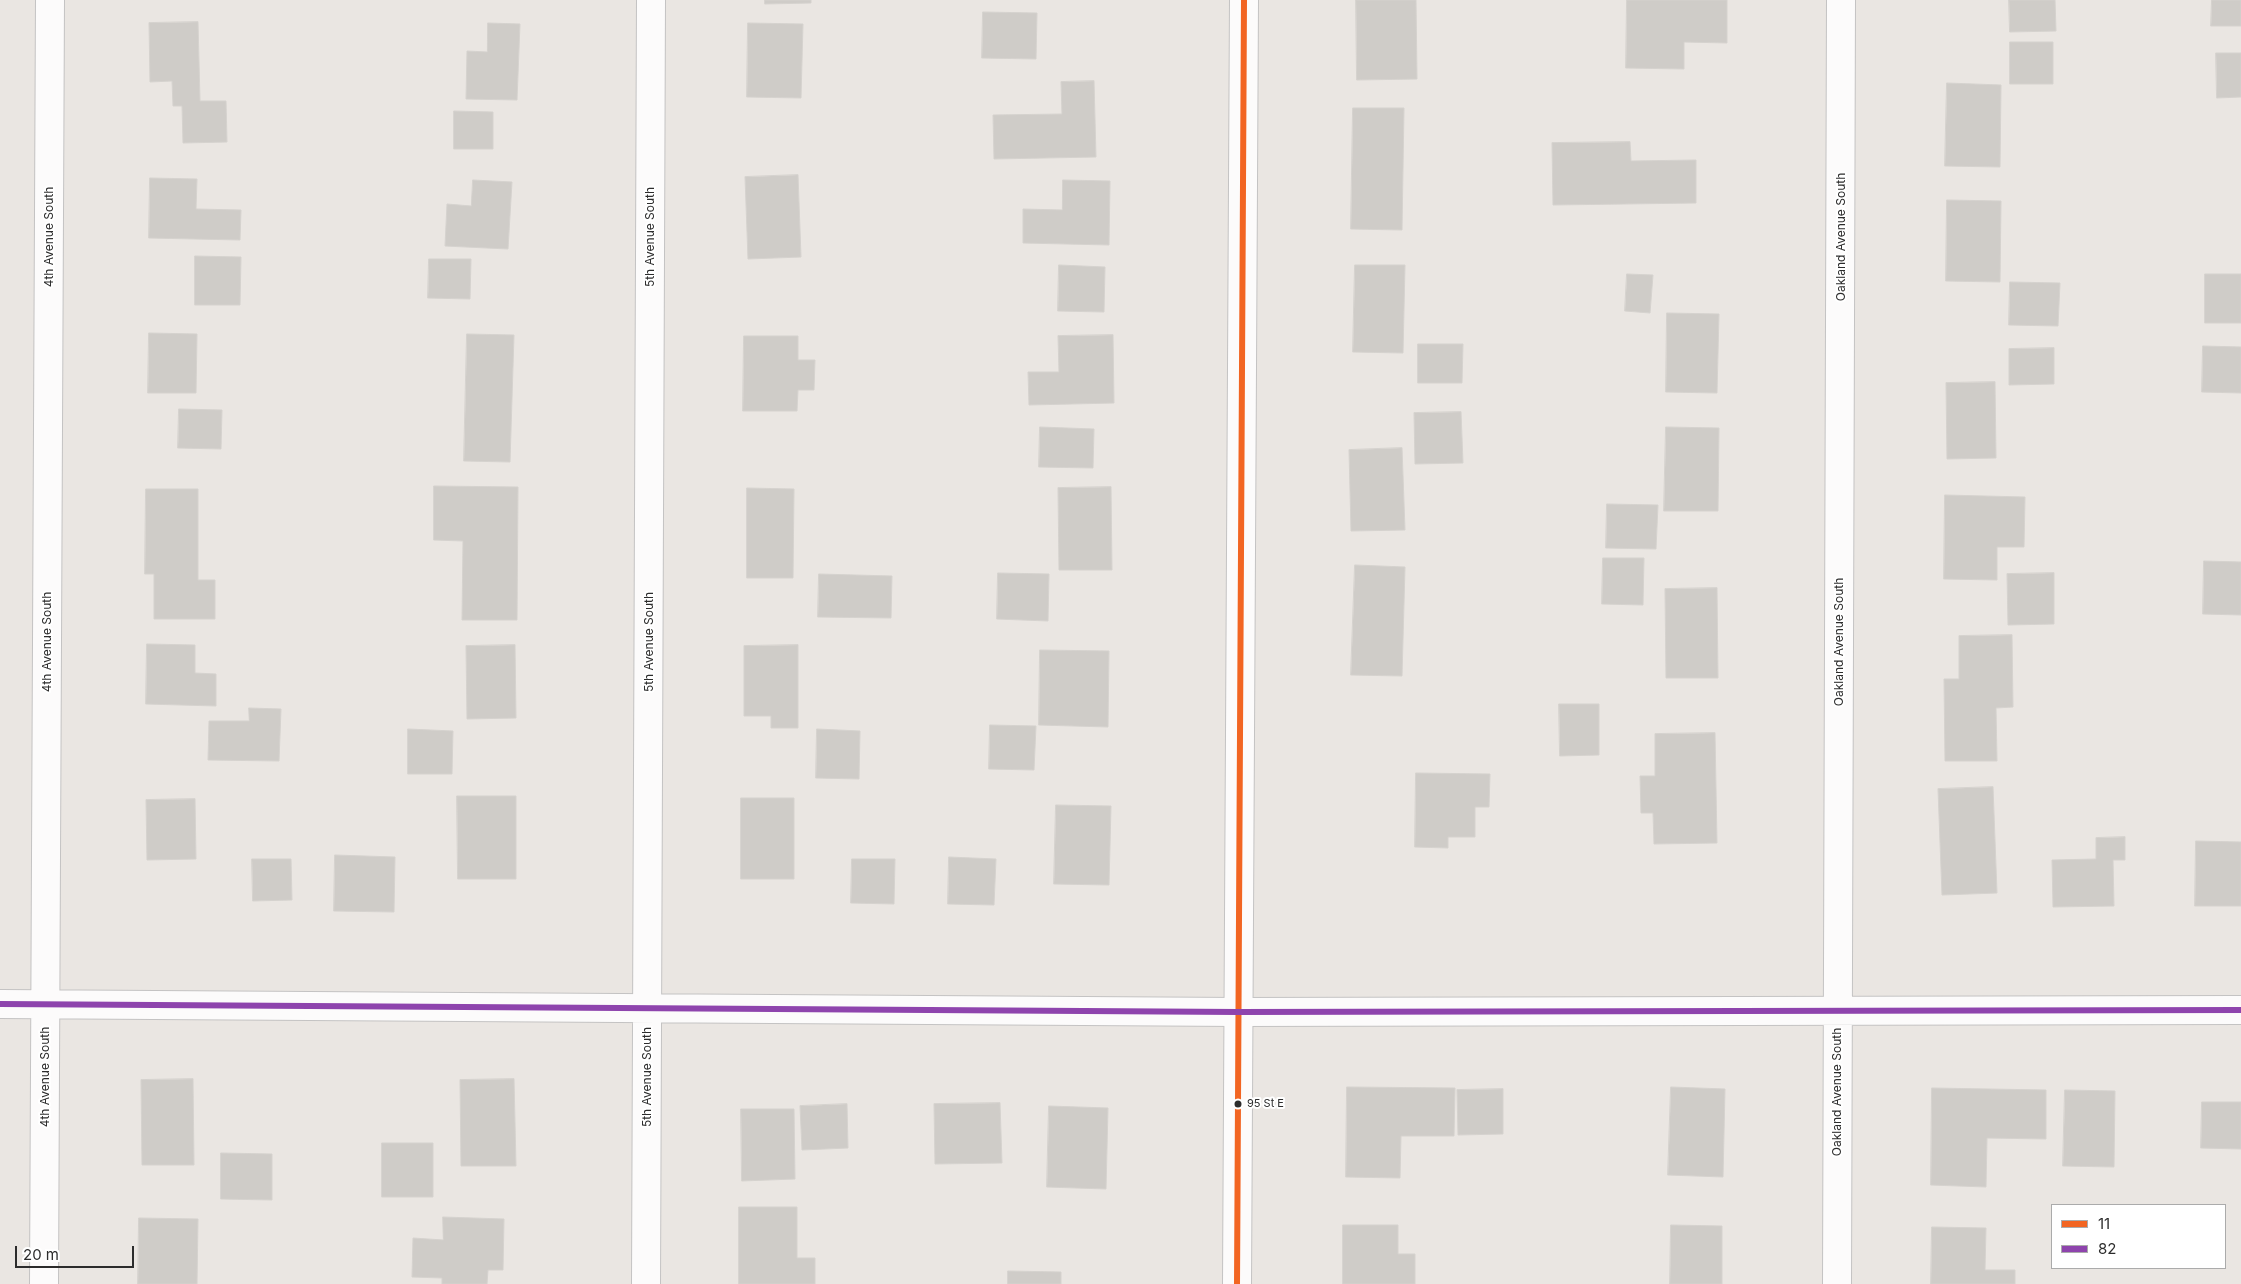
<!DOCTYPE html>
<style>
body{margin:0}
#map{position:relative;width:2241px;height:1284px;overflow:hidden;background:#eae6e2;font-family:Inter,sans-serif}
canvas{display:block}
.legend{position:absolute;left:2051px;top:1204px;width:175px;height:65px;box-sizing:border-box;background:#fff;border:1px solid #ababab;margin:0;padding:6px 9px;list-style:none;font-size:15px;color:#2c2c2c}
.legend li{display:flex;align-items:center;gap:10px;height:25px}
.legend b{width:25px;border:1px solid #ababab}
.scale{position:absolute;left:15px;top:1246px;width:119px;height:22px;box-sizing:border-box;border:2px solid #2c2c2c;border-top:0;padding-left:6px;font-size:15px;line-height:18px;white-space:nowrap;color:#2c2c2c;-webkit-text-stroke:4px #fff;paint-order:stroke}
</style>
<div id="map">
<canvas width="2241" height="1284"></canvas>
<ul class="legend">
<li><b style="height:6px;background:#f26522"></b>11</li>
<li><b style="height:6px;background:#8e44ad"></b>82</li>
</ul>
<div class="scale">20 m</div>
</div>
<script>
const context = document.querySelector('canvas').getContext('2d');
context.lineJoin = 'round';
function paint(path, color) { context.fillStyle = color; context.fill(path, 'evenodd'); }
function strokePath(path, color, width, dash) { context.strokeStyle = color; context.lineWidth = width; context.lineCap = dash ? 'butt' : 'round'; context.setLineDash(dash || []); context.stroke(path); }
function label(font, color, halo, rows, align = 'center') {
  context.font = font + ' Inter,sans-serif'; context.lineWidth = 4; context.setLineDash([]); context.textBaseline = 'middle'; context.strokeStyle = halo; context.fillStyle = color; for (const [text, x, y, turn = 0] of rows) {
    context.save(); context.translate(x, y); context.rotate((+turn || 0) * Math.PI / 180); context.textAlign = isNaN(turn) ? turn : align; if (halo) context.strokeText(text, 0, 0); context.fillText(text, 0, 0); context.restore();
  }
}
const building = new Path2D(`
 M 765,0 L 811,0 L 811,3 L 765,4 Z
 M 1356,0 L 1416,0 L 1417,79 L 1357,80 Z
 M 1627,0 L 1727,0 L 1727,43 L 1684,42 L 1684,69 L 1626,68 Z
 M 2009,0 L 2055,0 L 2056,31 L 2010,32 Z
 M 2212,0 L 2241,0 L 2241,26 L 2211,26 Z
 M 983,12 L 1037,13 L 1036,59 L 982,58 Z
 M 198,22 L 200,101 L 226,101 L 227,142 L 183,143 L 182,106 L 173,106 L 172,81 L 150,82 L 149,23 Z
 M 488,23 L 520,24 L 517,100 L 466,99 L 467,51 L 487,52 Z
 M 748,23 L 803,24 L 801,98 L 747,97 Z
 M 2010,42 L 2053,42 L 2053,84 L 2010,84 Z
 M 2216,53 L 2241,53 L 2241,97 L 2217,98 Z
 M 1094,81 L 1096,157 L 994,159 L 993,115 L 1062,114 L 1061,82 Z
 M 1947,83 L 2001,85 L 2000,167 L 1945,166 Z
 M 1353,108 L 1404,108 L 1402,230 L 1351,229 Z
 M 454,111 L 493,112 L 493,149 L 454,149 Z
 M 1630,142 L 1631,161 L 1696,160 L 1696,203 L 1553,205 L 1552,143 Z
 M 798,175 L 801,257 L 748,259 L 745,177 Z
 M 150,178 L 197,179 L 196,209 L 241,210 L 240,240 L 149,238 Z
 M 473,180 L 512,182 L 508,249 L 445,246 L 447,204 L 471,206 Z
 M 1063,180 L 1110,181 L 1109,245 L 1023,243 L 1023,209 L 1062,210 Z
 M 1947,200 L 2001,201 L 2000,282 L 1946,281 Z
 M 195,256 L 241,257 L 240,305 L 195,305 Z
 M 429,259 L 471,259 L 470,299 L 428,298 Z
 M 1059,265 L 1105,267 L 1104,312 L 1058,311 Z
 M 1355,265 L 1405,265 L 1403,353 L 1353,352 Z
 M 1627,274 L 1653,275 L 1650,313 L 1625,311 Z
 M 2205,274 L 2241,274 L 2241,323 L 2205,323 Z
 M 2010,282 L 2060,283 L 2058,326 L 2009,325 Z
 M 1667,313 L 1719,314 L 1717,393 L 1666,392 Z
 M 149,333 L 197,334 L 196,393 L 148,393 Z
 M 467,334 L 514,335 L 510,462 L 464,461 Z
 M 1113,335 L 1114,403 L 1029,405 L 1028,372 L 1059,372 L 1058,336 Z
 M 744,336 L 798,336 L 798,360 L 815,360 L 814,390 L 798,390 L 797,411 L 743,411 Z
 M 1418,344 L 1463,344 L 1462,383 L 1418,383 Z
 M 2203,346 L 2241,347 L 2241,393 L 2202,392 Z
 M 2054,348 L 2054,384 L 2009,385 L 2009,349 Z
 M 1995,382 L 1996,458 L 1947,459 L 1946,383 Z
 M 179,409 L 222,410 L 221,449 L 178,448 Z
 M 1461,412 L 1463,463 L 1415,464 L 1414,413 Z
 M 1040,427 L 1094,429 L 1093,468 L 1039,467 Z
 M 1666,427 L 1719,428 L 1718,511 L 1664,511 Z
 M 1402,448 L 1405,530 L 1351,531 L 1349,450 Z
 M 434,486 L 518,487 L 517,620 L 462,620 L 463,541 L 434,540 Z
 M 1111,487 L 1112,570 L 1059,570 L 1058,488 Z
 M 747,488 L 794,489 L 793,578 L 747,578 Z
 M 146,489 L 198,489 L 198,580 L 215,580 L 215,619 L 154,619 L 154,574 L 145,574 Z
 M 1945,495 L 2025,497 L 2024,547 L 1997,547 L 1997,580 L 1944,579 Z
 M 1607,504 L 1658,505 L 1656,549 L 1606,548 Z
 M 1603,558 L 1644,558 L 1643,605 L 1602,604 Z
 M 2204,561 L 2241,562 L 2241,615 L 2203,614 Z
 M 1355,565 L 1405,567 L 1402,676 L 1351,675 Z
 M 998,573 L 1049,574 L 1048,621 L 997,619 Z
 M 2054,573 L 2054,624 L 2008,625 L 2007,574 Z
 M 819,574 L 892,576 L 891,618 L 818,617 Z
 M 1717,588 L 1718,678 L 1666,678 L 1665,589 Z
 M 2012,635 L 2013,707 L 1996,708 L 1997,761 L 1945,761 L 1944,679 L 1959,679 L 1959,636 Z
 M 147,644 L 195,645 L 195,673 L 216,674 L 216,706 L 146,704 Z
 M 515,645 L 516,718 L 467,719 L 466,646 Z
 M 798,645 L 798,728 L 771,728 L 771,716 L 744,716 L 744,646 Z
 M 1040,650 L 1109,651 L 1108,727 L 1039,725 Z
 M 1559,704 L 1599,704 L 1599,755 L 1560,756 Z
 M 249,708 L 281,709 L 279,761 L 208,760 L 209,721 L 249,721 Z
 M 990,725 L 1036,726 L 1034,770 L 989,769 Z
 M 408,729 L 453,731 L 452,774 L 408,774 Z
 M 817,729 L 860,731 L 859,779 L 816,778 Z
 M 1715,733 L 1717,843 L 1654,844 L 1653,813 L 1641,813 L 1640,776 L 1655,776 L 1655,734 Z
 M 1416,773 L 1490,774 L 1489,807 L 1475,807 L 1475,837 L 1448,837 L 1448,848 L 1415,847 Z
 M 1993,787 L 1997,893 L 1942,895 L 1938,789 Z
 M 457,796 L 516,796 L 516,879 L 458,879 Z
 M 741,798 L 794,798 L 794,879 L 741,879 Z
 M 195,799 L 196,859 L 147,860 L 146,800 Z
 M 1056,805 L 1111,806 L 1109,885 L 1054,884 Z
 M 2125,837 L 2125,860 L 2113,860 L 2114,906 L 2053,907 L 2052,860 L 2096,859 L 2096,838 Z
 M 2196,841 L 2241,842 L 2241,906 L 2195,906 Z
 M 335,855 L 395,857 L 394,912 L 334,911 Z
 M 949,857 L 996,859 L 994,905 L 948,904 Z
 M 252,859 L 291,859 L 292,900 L 253,901 Z
 M 852,859 L 895,859 L 894,904 L 851,903 Z
 M 193,1079 L 194,1165 L 142,1165 L 141,1080 Z
 M 514,1079 L 516,1166 L 461,1166 L 460,1080 Z
 M 1347,1087 L 1455,1088 L 1454,1136 L 1401,1136 L 1400,1178 L 1346,1177 Z
 M 1671,1087 L 1725,1089 L 1723,1177 L 1668,1175 Z
 M 1932,1088 L 2046,1090 L 2046,1139 L 1987,1138 L 1986,1187 L 1931,1185 Z
 M 1503,1089 L 1503,1134 L 1458,1135 L 1457,1090 Z
 M 2065,1090 L 2115,1091 L 2114,1167 L 2063,1166 Z
 M 2202,1102 L 2241,1102 L 2241,1149 L 2201,1148 Z
 M 1000,1103 L 1002,1163 L 935,1164 L 934,1104 Z
 M 847,1104 L 848,1148 L 802,1150 L 800,1106 Z
 M 1049,1106 L 1108,1108 L 1106,1189 L 1047,1187 Z
 M 741,1109 L 794,1109 L 795,1179 L 742,1181 Z
 M 382,1143 L 433,1143 L 433,1197 L 382,1197 Z
 M 221,1153 L 272,1154 L 272,1200 L 221,1199 Z
 M 739,1207 L 797,1207 L 797,1258 L 815,1258 L 815,1284 L 739,1284 Z
 M 443,1217 L 504,1219 L 503,1270 L 488,1270 L 487,1284 L 442,1284 L 442,1278 L 412,1277 L 413,1238 L 443,1240 Z
 M 139,1218 L 198,1219 L 197,1284 L 138,1284 Z
 M 1343,1225 L 1398,1225 L 1398,1254 L 1415,1254 L 1415,1284 L 1343,1284 Z
 M 1671,1225 L 1722,1226 L 1722,1284 L 1670,1284 Z
 M 1932,1227 L 1986,1228 L 1985,1270 L 2015,1270 L 2015,1284 L 1931,1284 Z
 M 1008,1271 L 1061,1272 L 1061,1284 L 1008,1284 Z`);
paint(building, '#cfccc8');
strokePath(building, '#d5d2ce', 1);
const street = new Path2D(`
 M 0,1004 L 1238,1012 L 2241,1010
 M 44,1284 L 50,0
 M 646,1284 L 651,0
 M 1837,1284 L 1841,0`);
const secondary = new Path2D(`
 M 1237,1284 L 1244,0`);
strokePath(street, '#c4c3c3', 30);
strokePath(secondary, '#c4c3c3', 30);
strokePath(street, '#fcfbfb', 28);
strokePath(secondary, '#fcfbfb', 28);
strokePath(new Path2D(`
 M 1237,1284 L 1244,0`), '#f26522', 6);
strokePath(new Path2D(`
 M 0,1004 L 1238,1012 L 2241,1010`), '#8e44ad', 6);
for (const [x, y, r, color] of [
 [1238,1104,4.5,"#2c2c2c"]
]) { const dot = new Path2D(); dot.arc(x, y, r, 0, 2 * Math.PI); context.fillStyle = color; context.fill(dot); strokePath(dot, '#fff', 2); }
label('11px', '#2c2c2c', '#fff', [
 ["95 St E",1247,1104]
], 'left');
label('12px', '#2c2c2c', '#fff', [
 ["4th Avenue South",49,237,-90],
 ["5th Avenue South",650,237,-90],
 ["Oakland Avenue South",1841,237,-90],
 ["4th Avenue South",47,642,-90],
 ["5th Avenue South",649,642,-90],
 ["Oakland Avenue South",1839,642,-90],
 ["4th Avenue South",45,1077,-90],
 ["5th Avenue South",647,1077,-90],
 ["Oakland Avenue South",1837,1092,-90]
]);
</script>
